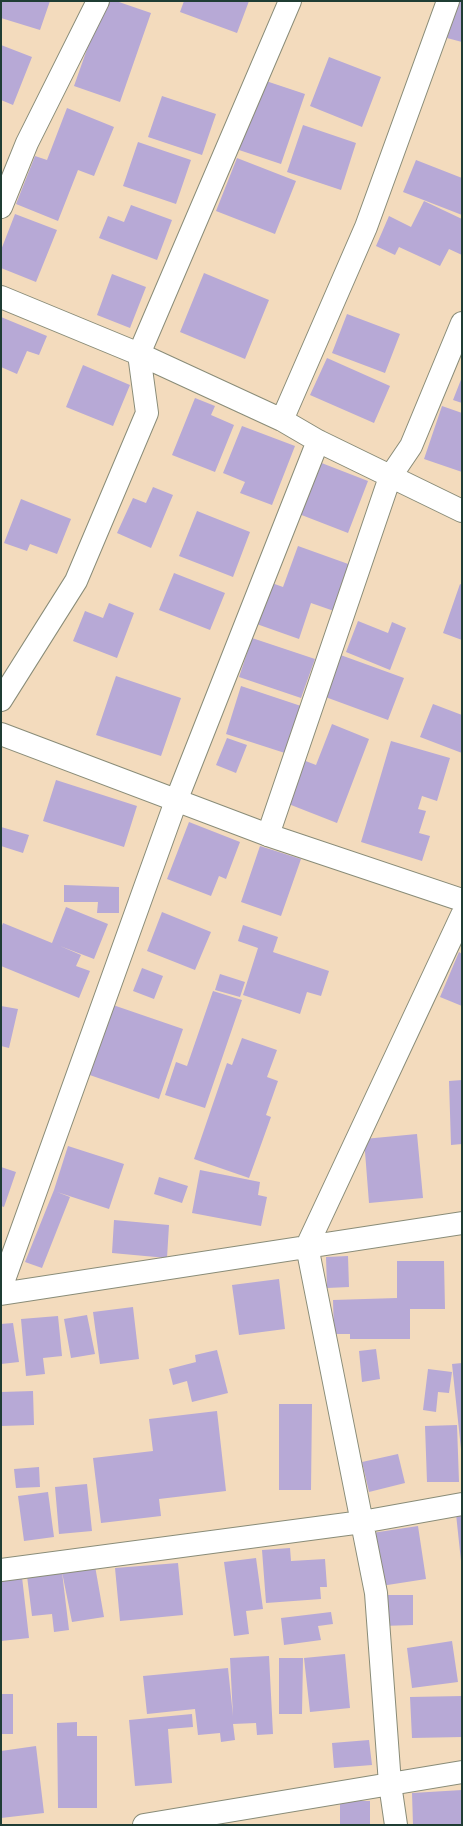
<!DOCTYPE html>
<style>
body{margin:0}
#map{position:relative;width:463px;height:1826px;overflow:hidden;background:#f3dbbd;font-family:"Indie Flower",sans-serif}
canvas{display:block}
.frame{position:absolute;inset:0;border:2px solid #1f3d34;pointer-events:none}
</style>
<div id="map">
<canvas width="463" height="1826"></canvas>
<div class="frame"></div>
</div>
<script>
const context = document.querySelector('canvas').getContext('2d');
context.lineJoin = 'round';
function paint(path, color) { context.fillStyle = color; context.fill(path, 'evenodd'); }
function strokePath(path, color, width, dash) { context.strokeStyle = color; context.lineWidth = width; context.lineCap = dash ? 'butt' : 'round'; context.setLineDash(dash || []); context.stroke(path); }
paint(new Path2D(`
 M 1,1 L 50,1 L 40,30 L 1,18 Z
 M 104,1 L 116,1 L 151,13 L 120,102 L 74,86 Z
 M 184,1 L 249,1 L 237,33 L 180,12 Z
 M 452,1 L 462,1 L 462,42 L 447,38 L 456,12 Z
 M 1,45 L 32,57 L 13,105 L 1,100 Z
 M 329,57 L 381,77 L 362,127 L 310,106 Z
 M 263,80 L 305,94 L 281,164 L 239,150 Z
 M 162,96 L 216,114 L 202,155 L 148,137 Z
 M 67,108 L 114,127 L 94,176 L 78,170 L 58,221 L 16,204 L 35,156 L 47,160 Z
 M 303,125 L 356,143 L 341,190 L 287,172 Z
 M 138,142 L 191,160 L 176,204 L 123,186 Z
 M 237,158 L 296,181 L 275,234 L 216,211 Z
 M 416,160 L 462,178 L 462,215 L 403,192 Z
 M 424,201 L 462,219 L 462,255 L 449,249 L 440,266 L 399,247 L 395,255 L 376,246 L 389,216 L 411,227 Z
 M 131,205 L 172,220 L 157,260 L 99,238 L 108,216 L 124,222 Z
 M 15,214 L 57,230 L 36,282 L 1,268 L 1,250 Z
 M 204,273 L 269,300 L 245,359 L 180,332 Z
 M 112,274 L 146,287 L 130,328 L 97,315 Z
 M 347,314 L 400,334 L 385,373 L 332,353 Z
 M 1,317 L 47,336 L 39,355 L 27,351 L 17,374 L 1,367 Z
 M 327,358 L 390,386 L 374,423 L 310,395 Z
 M 83,365 L 130,385 L 113,426 L 66,407 Z
 M 462,377 L 462,403 L 453,400 Z
 M 195,398 L 215,406 L 211,415 L 234,425 L 215,472 L 172,455 Z
 M 442,406 L 462,413 L 462,472 L 424,459 Z
 M 242,426 L 295,446 L 272,505 L 240,493 L 245,482 L 223,473 Z
 M 319,462 L 368,481 L 348,533 L 299,514 Z
 M 153,487 L 173,495 L 151,548 L 117,533 L 133,498 L 146,503 Z
 M 21,499 L 71,519 L 57,554 L 30,544 L 27,551 L 4,543 Z
 M 197,511 L 250,532 L 233,577 L 179,556 Z
 M 298,546 L 351,565 L 334,611 L 311,603 L 299,639 L 251,622 L 266,581 L 283,587 Z
 M 174,573 L 225,593 L 210,630 L 159,610 Z
 M 460,584 L 462,585 L 462,640 L 443,633 Z
 M 109,603 L 134,613 L 117,658 L 73,641 L 85,611 L 103,618 Z
 M 358,621 L 388,633 L 392,622 L 406,628 L 390,670 L 346,652 Z
 M 252,638 L 315,659 L 301,698 L 239,677 Z
 M 335,653 L 404,678 L 388,720 L 320,695 Z
 M 116,676 L 181,698 L 161,756 L 96,735 Z
 M 241,686 L 304,707 L 288,754 L 226,734 Z
 M 433,704 L 462,715 L 462,753 L 420,737 Z
 M 332,724 L 369,739 L 337,823 L 286,803 L 303,760 L 316,765 Z
 M 227,738 L 247,745 L 236,773 L 216,765 Z
 M 391,741 L 450,758 L 437,801 L 422,796 L 418,809 L 426,811 L 419,833 L 430,836 L 422,861 L 361,842 Z
 M 56,780 L 137,806 L 124,847 L 43,821 Z
 M 189,822 L 240,842 L 226,879 L 219,876 L 211,896 L 167,879 Z
 M 1,827 L 29,835 L 23,853 L 1,846 Z
 M 260,846 L 301,859 L 281,916 L 241,902 Z
 M 64,885 L 119,887 L 119,913 L 97,913 L 98,902 L 64,902 Z
 M 66,907 L 108,924 L 94,959 L 60,946 L 81,955 L 76,966 L 90,971 L 79,998 L 1,966 L 1,928 L 3,923 L 52,943 Z
 M 162,912 L 211,932 L 195,970 L 147,951 Z
 M 243,925 L 278,937 L 273,952 L 329,971 L 321,996 L 307,992 L 300,1014 L 243,995 L 258,948 L 238,941 Z
 M 459,952 L 462,954 L 462,1006 L 440,997 Z
 M 142,968 L 163,976 L 154,999 L 133,991 Z
 M 220,974 L 245,982 L 240,997 L 215,990 Z
 M 213,991 L 242,1000 L 205,1108 L 165,1095 L 176,1062 L 187,1066 Z
 M 113,1005 L 183,1029 L 159,1099 L 81,1072 Z
 M 1,1006 L 18,1009 L 9,1048 L 1,1046 Z
 M 242,1038 L 277,1050 L 267,1077 L 278,1081 L 266,1115 L 271,1117 L 249,1178 L 194,1159 L 227,1063 L 232,1065 Z
 M 462,1080 L 462,1144 L 451,1145 L 449,1081 Z
 M 417,1134 L 423,1198 L 369,1203 L 364,1139 Z
 M 68,1146 L 124,1164 L 109,1209 L 57,1192 L 70,1197 L 42,1268 L 25,1262 L 54,1190 Z
 M 1,1167 L 16,1172 L 4,1207 L 1,1206 Z
 M 200,1170 L 260,1182 L 258,1195 L 267,1197 L 261,1226 L 192,1213 Z
 M 159,1177 L 188,1186 L 182,1203 L 154,1194 Z
 M 114,1220 L 169,1225 L 167,1258 L 112,1253 Z
 M 348,1256 L 349,1287 L 327,1288 L 326,1257 Z
 M 397,1261 L 444,1261 L 445,1309 L 410,1309 L 410,1339 L 350,1339 L 350,1334 L 334,1334 L 333,1300 L 397,1298 Z
 M 279,1279 L 285,1329 L 239,1335 L 232,1285 Z
 M 133,1307 L 139,1359 L 100,1364 L 93,1312 Z
 M 87,1315 L 95,1354 L 71,1358 L 64,1319 Z
 M 58,1316 L 62,1356 L 43,1358 L 45,1374 L 26,1376 L 21,1319 Z
 M 13,1323 L 19,1362 L 1,1364 L 1,1324 Z
 M 376,1349 L 380,1379 L 362,1382 L 359,1351 Z
 M 217,1350 L 228,1393 L 192,1402 L 187,1381 L 173,1385 L 169,1369 L 196,1362 L 195,1355 Z
 M 462,1363 L 462,1449 L 461,1449 L 452,1364 Z
 M 428,1369 L 452,1372 L 449,1393 L 438,1392 L 436,1412 L 423,1410 Z
 M 33,1391 L 34,1425 L 1,1426 L 1,1392 Z
 M 279,1404 L 312,1404 L 311,1490 L 279,1490 Z
 M 217,1411 L 226,1491 L 159,1499 L 161,1516 L 101,1523 L 93,1458 L 153,1451 L 149,1419 Z
 M 457,1425 L 459,1482 L 427,1482 L 425,1426 Z
 M 398,1454 L 405,1483 L 369,1492 L 362,1462 Z
 M 39,1467 L 40,1487 L 16,1488 L 14,1469 Z
 M 87,1484 L 92,1531 L 59,1534 L 55,1487 Z
 M 48,1492 L 54,1537 L 24,1541 L 18,1496 Z
 M 456,1514 L 462,1514 L 462,1561 L 461,1561 Z
 M 418,1526 L 426,1579 L 381,1586 L 372,1533 Z
 M 290,1548 L 291,1561 L 325,1559 L 327,1587 L 320,1587 L 321,1599 L 266,1603 L 262,1550 Z
 M 256,1558 L 263,1609 L 246,1611 L 249,1634 L 234,1636 L 224,1562 Z
 M 178,1563 L 183,1615 L 120,1621 L 115,1568 Z
 M 95,1566 L 104,1617 L 72,1622 L 62,1572 Z
 M 62,1572 L 69,1630 L 54,1632 L 52,1614 L 32,1616 L 27,1576 Z
 M 22,1577 L 29,1638 L 1,1641 L 1,1580 Z
 M 382,1595 L 413,1595 L 413,1625 L 382,1626 Z
 M 331,1612 L 333,1624 L 318,1626 L 321,1640 L 284,1645 L 281,1618 Z
 M 452,1641 L 458,1682 L 412,1688 L 407,1648 Z
 M 345,1654 L 350,1708 L 310,1712 L 304,1658 Z
 M 269,1656 L 273,1734 L 257,1735 L 256,1723 L 233,1724 L 235,1740 L 221,1742 L 220,1733 L 198,1735 L 195,1709 L 147,1714 L 143,1676 L 228,1668 L 233,1716 L 230,1658 Z
 M 279,1658 L 303,1658 L 302,1714 L 279,1714 Z
 M 1,1694 L 13,1694 L 13,1734 L 1,1734 Z
 M 461,1696 L 462,1737 L 412,1738 L 410,1697 Z
 M 192,1714 L 193,1727 L 168,1729 L 172,1783 L 135,1786 L 129,1720 Z
 M 77,1722 L 77,1736 L 97,1736 L 97,1808 L 58,1808 L 57,1723 Z
 M 369,1740 L 372,1765 L 334,1768 L 332,1743 Z
 M 36,1746 L 44,1813 L 1,1818 L 1,1751 Z
 M 462,1790 L 462,1825 L 413,1825 L 412,1793 Z
 M 340,1801 L 370,1801 L 370,1825 L 340,1825 Z`), '#b7a9d6');
const minor = new Path2D(`
 M 1,207 L 27,143 L 98,1
 M 1,297 L 139,354 L 282,420 L 318,441 L 462,511
 M 282,420 L 366,227 L 448,1
 M 1,700 L 76,581 L 147,413 L 139,354 L 290,1
 M 268,835 L 390,477 L 411,446 L 462,323
 M 1,1288 L 176,801 L 318,441
 M 1,1294 L 462,1223
 M 1,1570 L 362,1522 L 462,1504
 M 144,1825 L 462,1772
 M 396,1825 L 390,1784 L 376,1593 L 307,1246 L 462,915`);
const tertiary = new Path2D(`
 M 1,734 L 268,835 L 462,900`);
strokePath(minor, '#898c78', 24);
strokePath(tertiary, '#898c78', 24);
strokePath(minor, '#fff', 22);
strokePath(tertiary, '#fff', 22);
</script>
